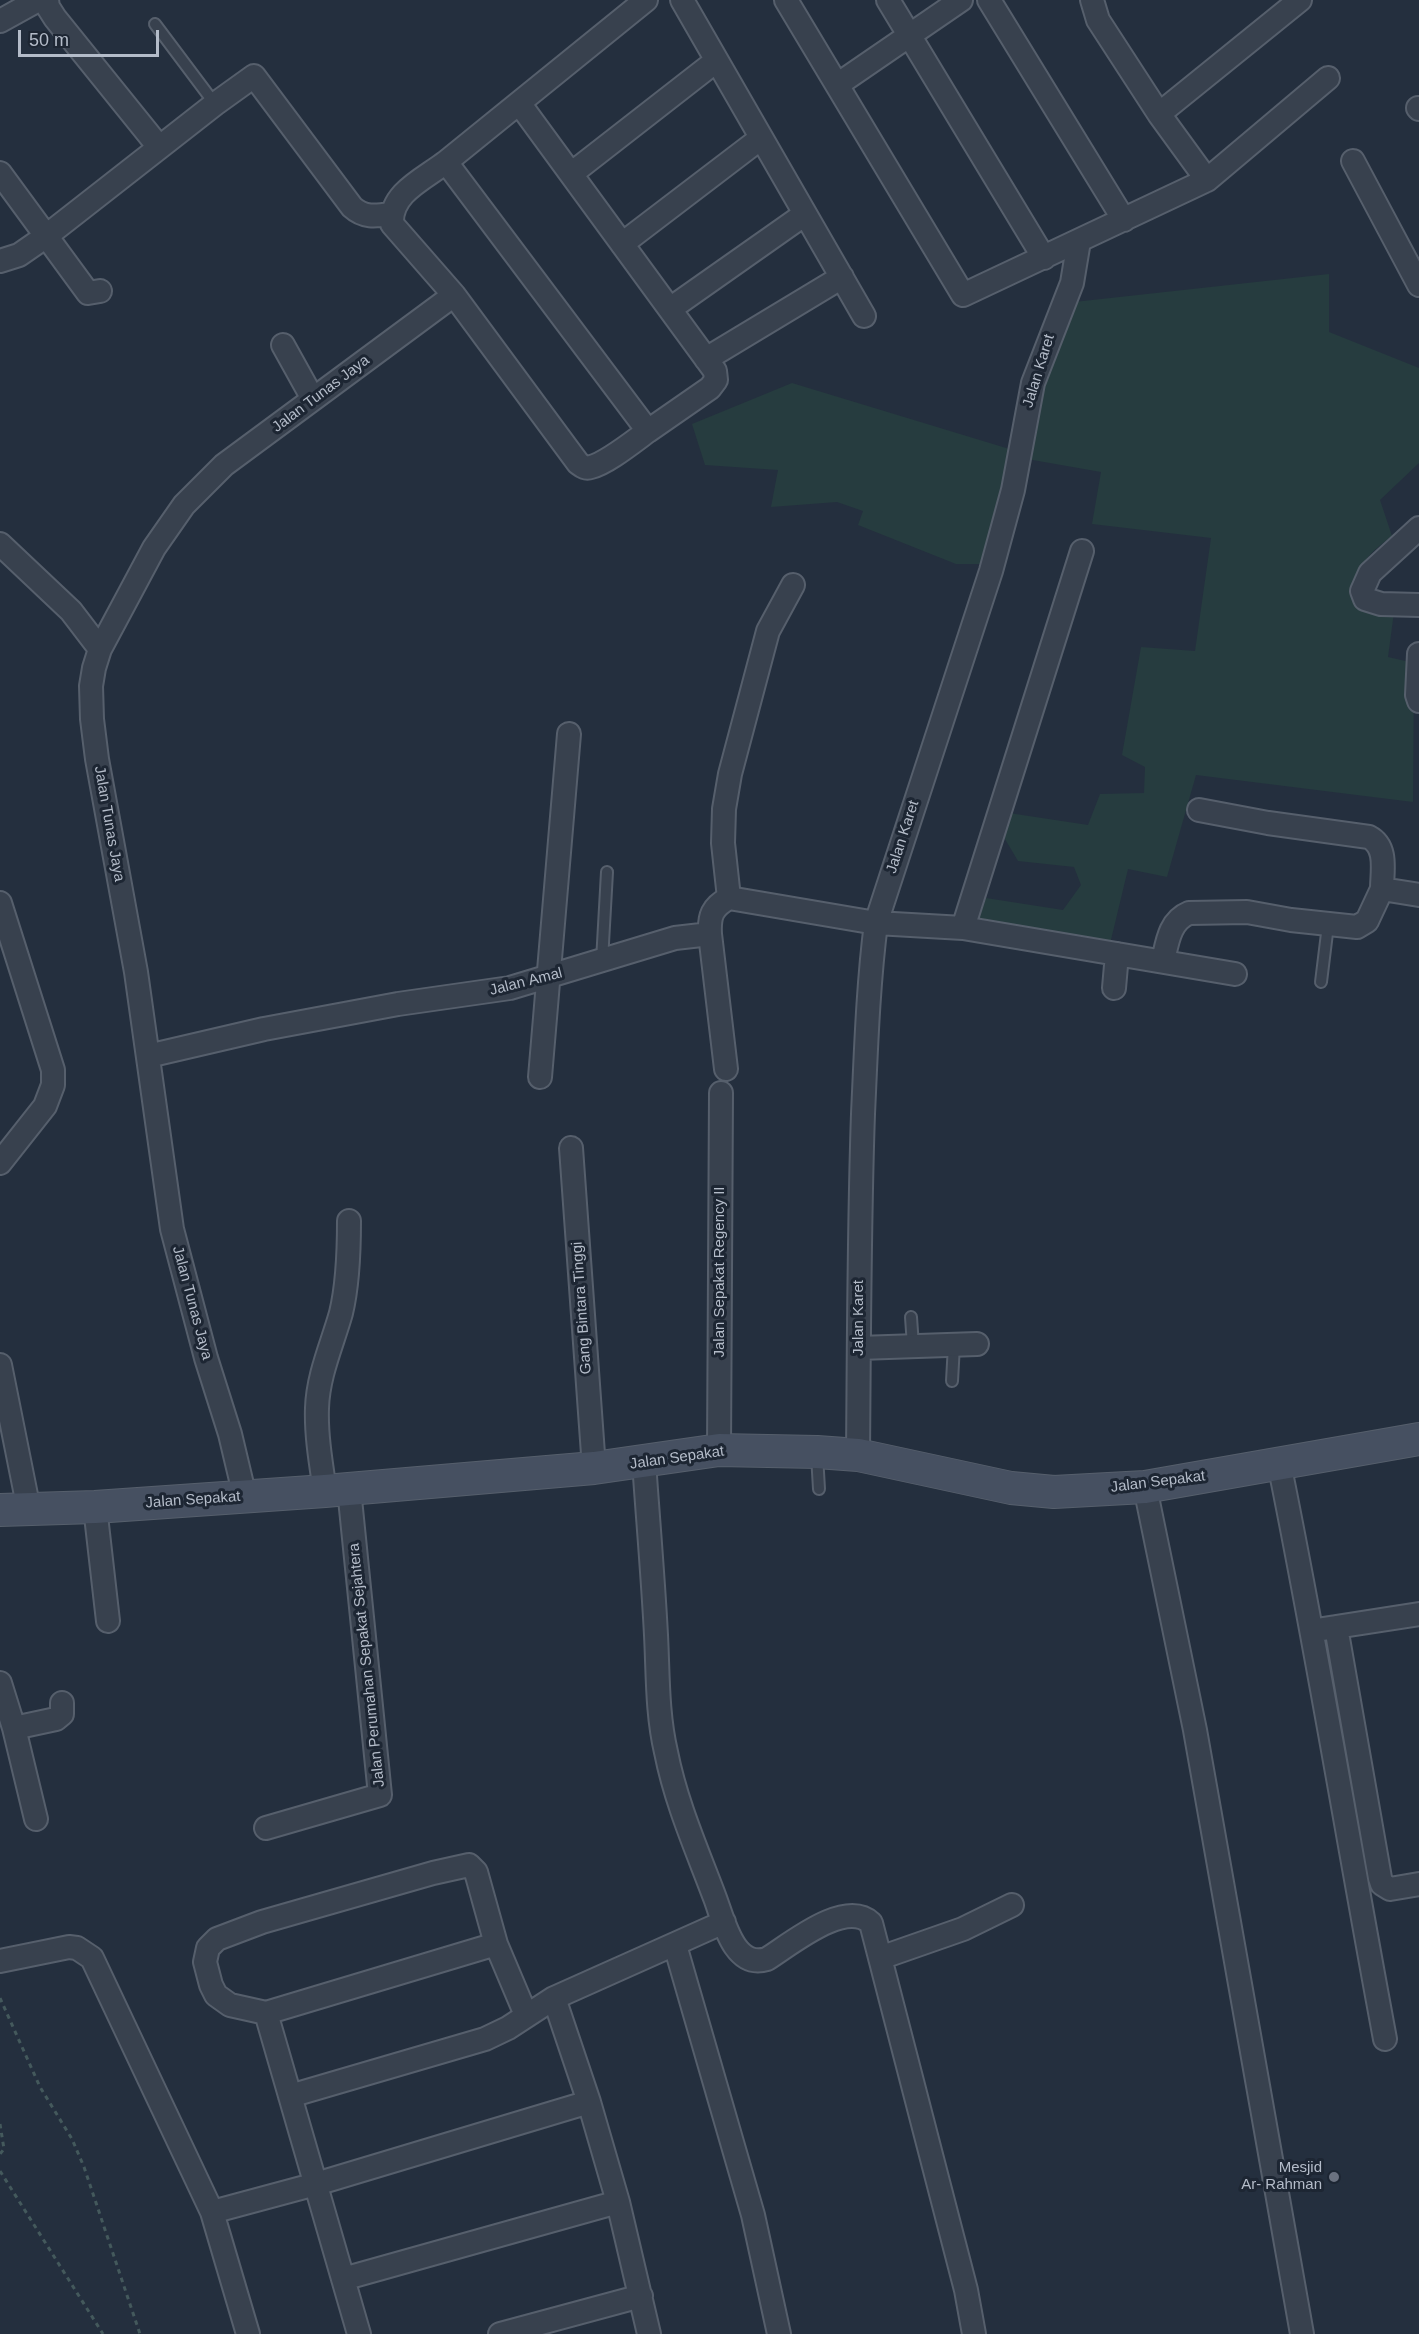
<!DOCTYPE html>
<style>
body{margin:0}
#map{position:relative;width:1419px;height:2334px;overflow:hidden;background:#242f3e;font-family:Helvetica,sans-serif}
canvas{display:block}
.scale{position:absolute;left:18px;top:30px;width:141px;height:27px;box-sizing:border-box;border:3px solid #b4bcc9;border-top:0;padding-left:8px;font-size:18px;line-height:21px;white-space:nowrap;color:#b4bcc9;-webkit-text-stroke:4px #1d2633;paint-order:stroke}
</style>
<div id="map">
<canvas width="1419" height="2334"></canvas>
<div class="scale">50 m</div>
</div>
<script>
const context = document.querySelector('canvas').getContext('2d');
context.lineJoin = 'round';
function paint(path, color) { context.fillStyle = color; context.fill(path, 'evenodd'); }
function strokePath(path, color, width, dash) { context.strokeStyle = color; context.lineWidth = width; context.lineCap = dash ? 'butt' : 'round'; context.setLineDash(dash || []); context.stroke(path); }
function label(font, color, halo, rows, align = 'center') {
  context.font = font + ' Helvetica,sans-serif'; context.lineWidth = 6; context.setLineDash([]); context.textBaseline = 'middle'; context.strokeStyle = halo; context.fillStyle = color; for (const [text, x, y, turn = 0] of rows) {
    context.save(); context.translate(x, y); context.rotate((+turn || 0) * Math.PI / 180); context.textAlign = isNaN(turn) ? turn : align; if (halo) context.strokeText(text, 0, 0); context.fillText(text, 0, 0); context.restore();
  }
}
paint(new Path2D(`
 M 1329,274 L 1329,332 L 1419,368 L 1419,463 L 1380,500 L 1392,536 C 1368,554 1359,564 1350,593 L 1357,604 L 1394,612 L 1388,657 L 1414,663 L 1413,802 L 1196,775 L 1167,877 L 1128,869 L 1110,944 L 976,927 L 986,898 L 1063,910 L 1081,885 L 1074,867 L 1018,861 L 1002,834 L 1009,813 L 1088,825 L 1100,794 L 1144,793 L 1145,767 L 1122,755 L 1141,647 L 1195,651 L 1211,538 L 1092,524 L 1101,472 L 1027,459 L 1031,420 L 1074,302 Z
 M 792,383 L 1016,451 L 988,564 L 956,564 L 858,525 L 863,511 L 837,502 L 771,507 L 778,470 L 705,465 L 692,424 Z`), '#263c3f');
const service = new Path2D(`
 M 155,24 L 215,104
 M 602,961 L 607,872
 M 1321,982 L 1328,925
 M 911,1317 L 913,1346
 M 952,1381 L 954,1345
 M 817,1455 L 819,1489`);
const minor = new Path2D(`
 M 47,0 L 48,7 L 55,18 L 159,147
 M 682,0 L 864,316
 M 786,0 L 963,295 L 1207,180 L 1328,78
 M 888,0 L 1044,258
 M 989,0 L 1124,220
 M 1092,0 L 1098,20 L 1159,114 L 1207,180
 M 0,21 L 38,0
 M 837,85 L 961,0
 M 519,103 L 715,371 L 716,380 L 710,388 L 648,431
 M 1418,108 L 1419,109
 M 1159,114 L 1300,0
 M 1353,161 L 1419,285
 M 446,162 L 648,431 C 634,441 607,463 591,467 C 585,469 582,466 578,463 L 454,295 L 392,224 C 390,193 424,179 446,162 Z
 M 446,162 L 646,0
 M 0,173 L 88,293 L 100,291
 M 571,174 L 716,61
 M 622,244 L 761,138
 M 0,261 L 19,255 L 45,237 L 215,104 L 254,76 L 352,207 C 364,218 376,216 391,214
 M 670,309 L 805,214
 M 283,345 L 313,399
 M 706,359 L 842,277
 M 1419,528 L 1370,573 L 1362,591 L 1365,599 L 1381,604 L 1419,605
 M 0,544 L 71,611 L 100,649
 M 1419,654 L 1417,695 L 1419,701
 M 1199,810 L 1268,823 L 1369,837 C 1388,847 1382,871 1382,889 L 1419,895
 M 729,898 L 723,843 L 724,809 L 730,774 L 768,631 L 793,585
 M 0,903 L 53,1070 L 53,1085 L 45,1106 L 0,1163
 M 963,928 L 1082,551
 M 710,934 L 726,1069
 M 1163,961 C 1167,944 1169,921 1189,913 L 1247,912 L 1291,920 L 1357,927 L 1367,921 L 1382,889
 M 1114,988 L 1117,954
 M 148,1056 L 264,1029 L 398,1004 L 510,988 L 675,938 L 710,934 C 709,916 712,907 729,898 L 876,923 L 963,928 L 1235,974
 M 540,1077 L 569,734
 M 571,1148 L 594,1468
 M 859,1348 L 977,1344
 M 0,1365 L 29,1510
 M 719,1450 L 721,1093
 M 858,1455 C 859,1341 859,1228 863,1114 C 866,1050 868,986 876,923 L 991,571 L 1013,490 L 1033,383 L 1072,283 L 1079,241
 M 644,1462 C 648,1520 653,1577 656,1635 C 658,1673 657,1714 666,1752 C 676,1803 697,1850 715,1898 C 724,1922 734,1969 767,1959 C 791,1944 845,1899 871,1923 L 966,2290 L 974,2334
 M 1279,1463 C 1318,1654 1349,1847 1385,2039
 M 1145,1487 L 1195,1730 L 1302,2334
 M 325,1491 C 321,1464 316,1435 317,1408 C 318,1375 332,1345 341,1313 C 348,1284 349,1252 349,1221
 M 245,1497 L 230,1434 L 206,1358 L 172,1229 L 136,972 L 97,759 L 92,719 L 91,686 L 94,668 L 100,649 L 154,548 L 184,505 L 224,465 L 454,295
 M 95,1507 L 108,1621
 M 1336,1627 L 1380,1878 L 1382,1884 L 1390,1889 L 1419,1884
 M 1323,1629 L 1419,1614
 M 0,1683 L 14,1728 L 36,1819
 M 14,1728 L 56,1719 L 62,1714 L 62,1703
 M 266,1828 L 380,1795 L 349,1489
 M 496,1944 L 266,2013 L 230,2005 L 216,1995 L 211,1985 L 205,1962 L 208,1948 L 217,1939 L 262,1922 L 433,1873 L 469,1865 L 476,1872 L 496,1944 L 526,2015
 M 675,1945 L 753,2215 L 779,2334
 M 880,1958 L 963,1929 L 1012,1905
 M 0,1961 L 69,1947 L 77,1948 L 92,1958 L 212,2212 L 248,2334
 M 554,1998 L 589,2102 L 618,2202 L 649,2334
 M 266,2013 L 359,2334
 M 290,2096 L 485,2039 L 508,2028 L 554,1998 L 724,1922
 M 212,2212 L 316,2184 L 589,2102
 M 343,2279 L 618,2202
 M 500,2334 L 641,2296`);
const secondary = new Path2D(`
 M 0,1510 L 95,1507 L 325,1491 L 594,1468 L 719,1450 L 817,1452 L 858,1455 L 1011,1488 L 1054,1492 L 1145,1487 L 1419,1439`);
strokePath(service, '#565f6c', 14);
strokePath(minor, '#565f6c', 26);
strokePath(secondary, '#565f6c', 34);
strokePath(new Path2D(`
 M 0,1998 L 40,2087 L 72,2139 L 84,2167 L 140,2334
 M 0,2124 L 4,2149 L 0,2154
 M 0,2171 L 103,2334`), '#44595c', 3, [4.5, 4.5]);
strokePath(service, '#38414e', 10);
strokePath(minor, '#38414e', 22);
strokePath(secondary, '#465061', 32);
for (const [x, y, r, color] of [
 [1334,2177,6,"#6b7280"]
]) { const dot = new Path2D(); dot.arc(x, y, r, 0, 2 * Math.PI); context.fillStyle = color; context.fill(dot); strokePath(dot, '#1d2633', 2); }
label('15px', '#b4bcc9', '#1d2633', [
 ["Jalan Karet",1039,371,-73],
 ["Jalan Tunas Jaya",321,394,-37],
 ["Jalan Tunas Jaya",109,824,80],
 ["Jalan Karet",903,837,-72],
 ["Jalan Amal",526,982,-14],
 ["Jalan Sepakat Regency II",720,1272,-90],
 ["Jalan Tunas Jaya",192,1303,75],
 ["Gang Bintara Tinggi",582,1308,-94],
 ["Jalan Karet",859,1318,-90],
 ["Jalan Sepakat",677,1458,-8],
 ["Jalan Sepakat",1158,1482,-7],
 ["Jalan Sepakat",193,1500,-4],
 ["Jalan Perumahan Sepakat Sejahtera",367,1665,-96]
]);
label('15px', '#b4bcc9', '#1d2633', [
 ["Mesjid",1322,2168],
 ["Ar- Rahman",1322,2185]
], 'right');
</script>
